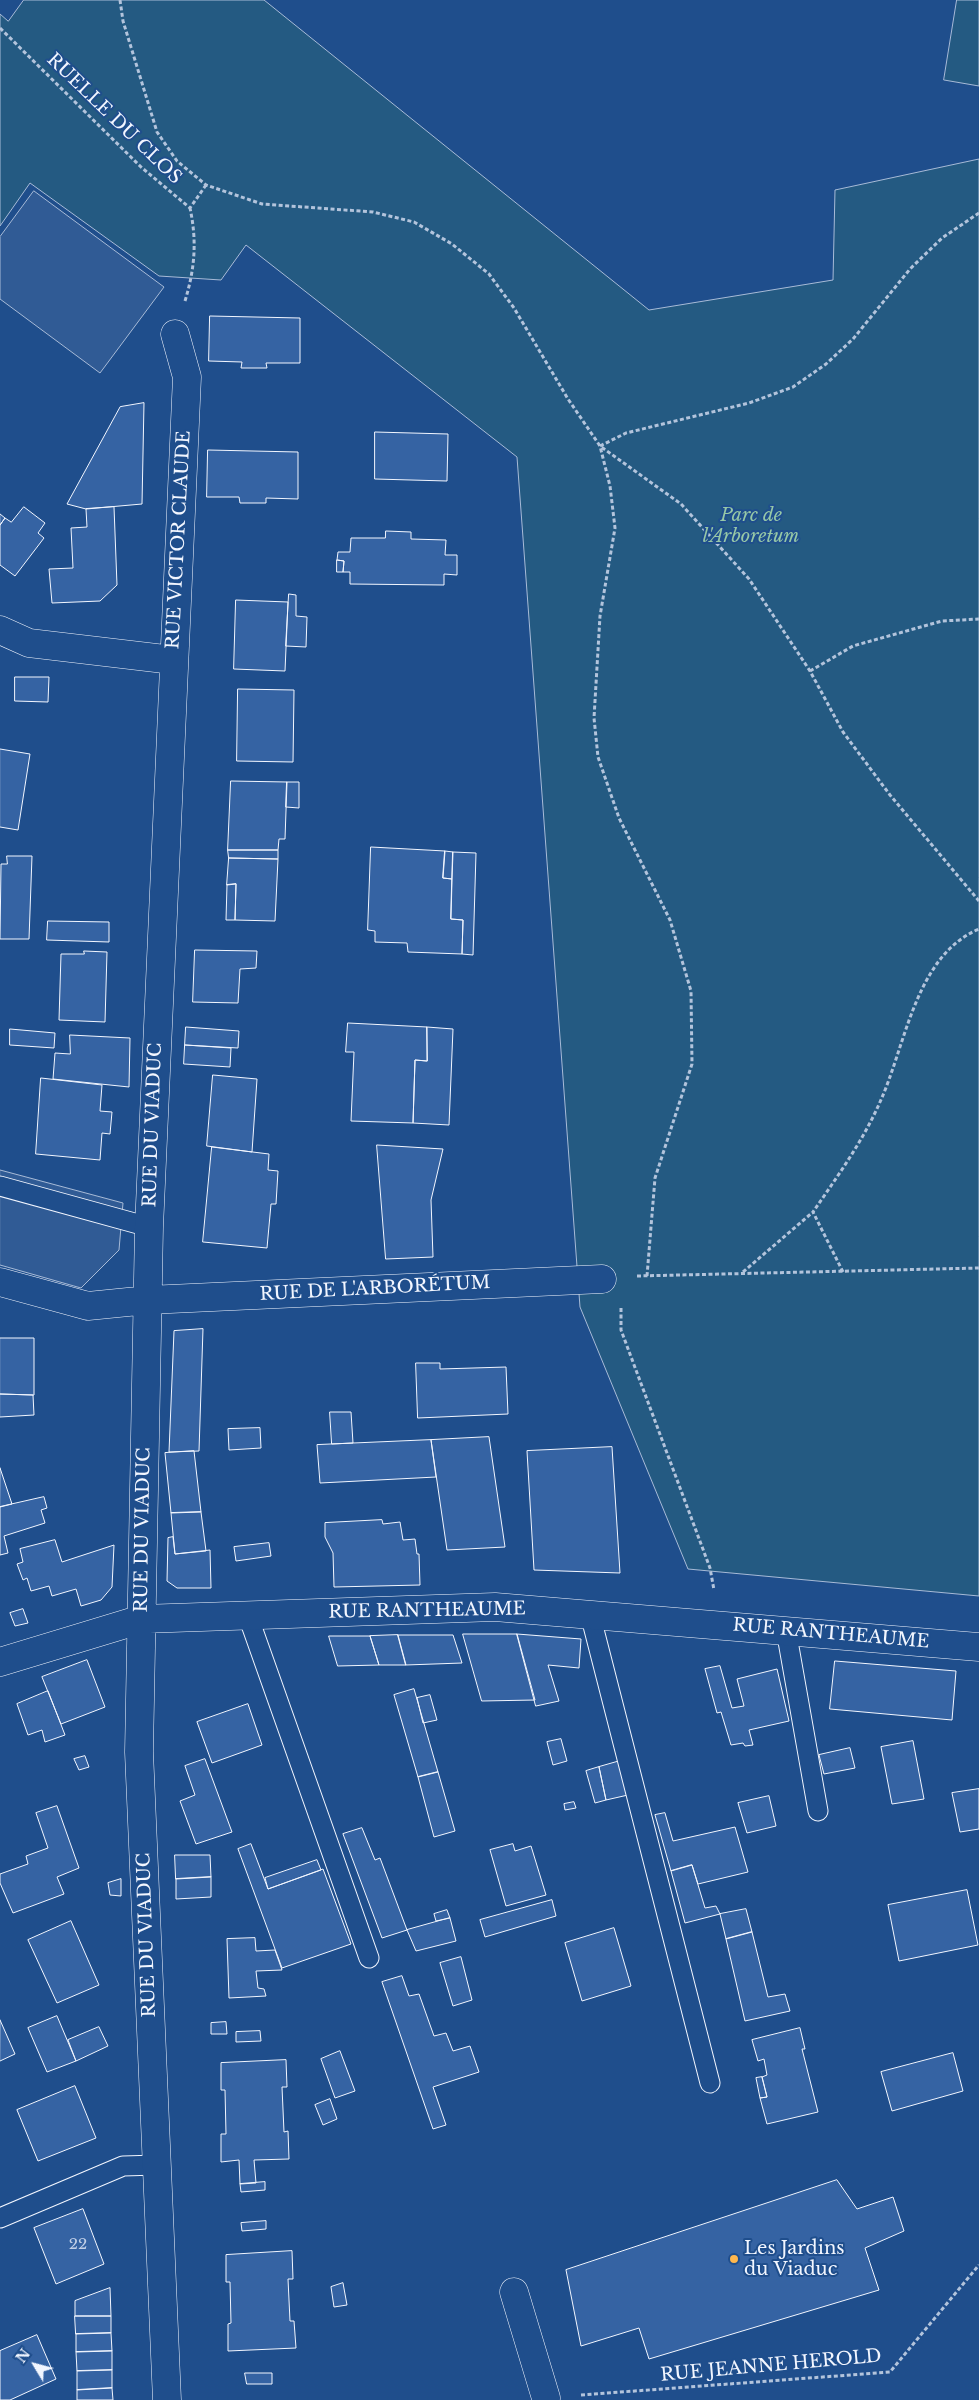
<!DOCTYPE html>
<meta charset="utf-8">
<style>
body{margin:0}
#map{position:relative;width:979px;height:2400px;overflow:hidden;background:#1f4e8c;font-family:"Libre Baskerville",serif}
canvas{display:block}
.north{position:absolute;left:10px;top:2340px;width:50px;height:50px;-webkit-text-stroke:4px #1f4e8c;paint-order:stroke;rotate:307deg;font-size:14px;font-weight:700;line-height:20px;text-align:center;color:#f2f6ff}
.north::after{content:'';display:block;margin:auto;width:18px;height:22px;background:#f2f6ff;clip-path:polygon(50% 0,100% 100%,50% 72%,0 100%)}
</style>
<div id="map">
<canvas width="979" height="2400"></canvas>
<div class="north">N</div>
</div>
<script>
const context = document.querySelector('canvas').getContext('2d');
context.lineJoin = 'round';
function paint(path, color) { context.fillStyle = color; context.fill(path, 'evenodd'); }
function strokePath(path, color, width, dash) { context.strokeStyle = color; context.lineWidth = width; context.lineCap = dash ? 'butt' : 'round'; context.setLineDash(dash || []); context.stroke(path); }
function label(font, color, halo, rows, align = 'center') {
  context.font = font + ' "Libre Baskerville",serif'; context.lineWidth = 4; context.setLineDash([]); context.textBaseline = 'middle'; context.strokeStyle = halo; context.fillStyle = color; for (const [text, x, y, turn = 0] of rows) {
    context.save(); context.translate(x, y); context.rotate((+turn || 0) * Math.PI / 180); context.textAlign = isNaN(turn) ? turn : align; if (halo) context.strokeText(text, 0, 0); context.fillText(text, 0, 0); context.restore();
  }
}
const green = new Path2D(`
 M 24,0 L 264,0 L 649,310 L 833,280 L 835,190 L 979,159 L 979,1596 L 688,1569 L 580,1307 L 517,457 L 246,245 L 221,280 L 159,276 L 30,183 L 0,226 L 0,14 L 8,21 Z
 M 957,0 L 979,0 L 979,86 L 944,80 Z`);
paint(green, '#245a82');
strokePath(green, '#a8bbd7', 1);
const parking = new Path2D(`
 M 34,191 L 164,287 L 100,373 L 0,299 L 0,237 Z
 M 0,1170 L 123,1203 L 119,1250 L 81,1288 L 0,1265 Z`);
paint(parking, '#305b95');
strokePath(parking, '#a8bbd7', 1);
const building = new Path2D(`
 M 210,316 L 300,318 L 300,363 L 266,363 L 267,368 L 241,368 L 242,362 L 209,361 Z
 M 144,403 L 142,504 L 86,509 L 67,504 L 120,407 Z
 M 375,432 L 448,434 L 447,481 L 375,479 Z
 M 208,450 L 298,452 L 298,499 L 266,498 L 266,503 L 240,503 L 239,497 L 207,497 Z
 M 24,507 L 45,523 L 38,533 L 44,538 L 15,576 L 0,565 L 0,525 L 5,518 L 11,522 Z
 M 114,507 L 117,585 L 100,601 L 52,603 L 49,569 L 73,568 L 71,528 L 87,527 L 86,509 Z
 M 0,514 L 5,518 L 0,525 Z
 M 386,531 L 411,532 L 411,539 L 446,540 L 445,555 L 457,555 L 457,575 L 444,574 L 444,585 L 350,584 L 350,572 L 343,572 L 344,561 L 337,560 L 338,552 L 350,552 L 351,538 L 385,538 Z
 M 337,560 L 344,561 L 343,572 L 337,572 Z
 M 289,594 L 296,595 L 296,616 L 307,617 L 306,647 L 286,646 Z
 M 236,600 L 288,602 L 285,671 L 234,669 Z
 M 15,677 L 49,677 L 48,702 L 15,701 Z
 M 238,689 L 294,690 L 293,762 L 237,761 Z
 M 0,749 L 30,754 L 18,830 L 0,827 Z
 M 231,781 L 287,782 L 285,839 L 279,839 L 278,850 L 228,850 Z
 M 287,782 L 299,782 L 299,808 L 286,807 Z
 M 371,847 L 445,851 L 443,878 L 452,879 L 451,919 L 463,920 L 462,954 L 408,952 L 407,943 L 375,942 L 375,931 L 368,930 Z
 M 228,850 L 278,850 L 278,859 L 229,858 Z
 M 445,851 L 453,852 L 452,879 L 443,878 Z
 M 453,852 L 476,853 L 473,955 L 462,954 L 463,920 L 451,919 Z
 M 7,856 L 32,856 L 29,939 L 0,939 L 1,864 L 7,864 Z
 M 229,858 L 278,859 L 275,921 L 235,920 L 236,884 L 227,885 Z
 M 236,884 L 235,920 L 226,920 L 227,885 Z
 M 48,921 L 109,922 L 109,942 L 47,940 Z
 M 195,950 L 257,951 L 256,968 L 240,969 L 238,1003 L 193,1002 Z
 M 84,951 L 107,952 L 105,1022 L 59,1020 L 61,954 L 84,954 Z
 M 348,1023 L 427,1027 L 427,1061 L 415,1060 L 413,1123 L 351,1121 L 354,1052 L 346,1052 Z
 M 186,1027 L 239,1031 L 238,1048 L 185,1045 Z
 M 427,1027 L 453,1029 L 449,1125 L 413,1123 L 415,1060 L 427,1061 Z
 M 10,1029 L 55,1033 L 54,1048 L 10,1045 Z
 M 70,1035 L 130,1038 L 129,1087 L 53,1079 L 55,1053 L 70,1054 Z
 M 185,1045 L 231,1048 L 230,1067 L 184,1064 Z
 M 213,1075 L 257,1079 L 252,1152 L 207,1146 Z
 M 41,1078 L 102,1085 L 100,1111 L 112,1112 L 110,1134 L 102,1133 L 100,1160 L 36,1154 Z
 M 377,1145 L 443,1149 L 431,1200 L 433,1257 L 386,1259 Z
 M 212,1147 L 269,1154 L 268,1170 L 278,1171 L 276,1204 L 271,1204 L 267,1248 L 203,1242 Z
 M 203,1329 L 199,1451 L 169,1452 L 174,1331 Z
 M 0,1338 L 34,1338 L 34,1395 L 0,1394 Z
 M 416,1363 L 440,1363 L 440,1369 L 506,1367 L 508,1414 L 418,1418 Z
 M 0,1394 L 33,1395 L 34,1415 L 0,1417 Z
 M 330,1412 L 351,1412 L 353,1443 L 332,1444 Z
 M 260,1428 L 261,1448 L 229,1450 L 228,1429 Z
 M 489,1437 L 505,1547 L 447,1550 L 431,1440 Z
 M 431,1440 L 436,1477 L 320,1483 L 317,1445 Z
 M 612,1447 L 620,1573 L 534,1570 L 527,1451 Z
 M 194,1451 L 201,1512 L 171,1513 L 165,1453 Z
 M 0,1468 L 12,1504 L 0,1507 Z
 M 44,1497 L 47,1508 L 41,1510 L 45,1523 L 4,1536 L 8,1553 L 0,1555 L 0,1507 Z
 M 201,1512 L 206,1551 L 175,1554 L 171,1513 Z
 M 382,1520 L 383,1524 L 400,1522 L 403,1540 L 415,1539 L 417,1554 L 419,1554 L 420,1585 L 334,1587 L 333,1553 L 325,1537 L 325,1523 Z
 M 173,1537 L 175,1554 L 210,1550 L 211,1588 L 177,1588 L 167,1581 L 168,1538 Z
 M 55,1540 L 62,1562 L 114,1545 L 112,1587 L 101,1600 L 81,1606 L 76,1589 L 52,1596 L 49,1586 L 31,1591 L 27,1578 L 23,1580 L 17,1564 L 23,1562 L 20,1549 Z
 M 269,1543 L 271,1556 L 236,1561 L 234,1547 Z
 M 23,1609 L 28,1623 L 15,1626 L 10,1613 Z
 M 463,1634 L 517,1634 L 535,1700 L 482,1701 Z
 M 517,1634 L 581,1639 L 579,1668 L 548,1665 L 559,1701 L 536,1706 Z
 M 398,1635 L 453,1635 L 462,1663 L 406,1665 Z
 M 398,1635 L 406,1665 L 379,1665 L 370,1636 Z
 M 329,1636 L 370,1636 L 379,1665 L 338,1666 Z
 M 87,1660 L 105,1707 L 61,1724 L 42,1677 Z
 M 835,1661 L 956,1671 L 952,1720 L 830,1709 Z
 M 720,1666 L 732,1708 L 744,1706 L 737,1679 L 777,1669 L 789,1721 L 749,1730 L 753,1745 L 745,1746 L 743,1743 L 731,1745 L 721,1712 L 717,1713 L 705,1669 Z
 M 414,1689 L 438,1772 L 418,1777 L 394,1695 Z
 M 48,1691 L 65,1735 L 45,1742 L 42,1730 L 28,1735 L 17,1704 Z
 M 430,1695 L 437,1720 L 423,1723 L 417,1698 Z
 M 248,1704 L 262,1745 L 212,1763 L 197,1722 Z
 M 561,1739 L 567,1761 L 553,1765 L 547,1742 Z
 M 913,1741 L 924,1799 L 892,1804 L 881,1747 Z
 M 850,1748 L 855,1768 L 824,1774 L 819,1755 Z
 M 85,1756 L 89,1767 L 79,1770 L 74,1759 Z
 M 205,1759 L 232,1832 L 196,1844 L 180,1801 L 195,1795 L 185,1766 Z
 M 620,1761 L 628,1795 L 606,1800 L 599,1767 Z
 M 599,1767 L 606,1800 L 595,1803 L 586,1771 Z
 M 438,1772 L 455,1831 L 434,1837 L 418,1777 Z
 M 979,1789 L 979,1829 L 960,1832 L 952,1793 Z
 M 769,1796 L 776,1826 L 747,1833 L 738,1803 Z
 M 574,1802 L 576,1808 L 565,1810 L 564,1804 Z
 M 57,1806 L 79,1868 L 57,1877 L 64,1894 L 13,1913 L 0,1883 L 0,1874 L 28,1864 L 26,1856 L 48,1848 L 36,1813 Z
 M 665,1813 L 673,1841 L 735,1827 L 748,1872 L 698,1884 L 692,1865 L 671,1871 L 655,1815 Z
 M 362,1828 L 375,1860 L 380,1858 L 407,1930 L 382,1938 L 343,1834 Z
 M 251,1844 L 268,1889 L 323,1869 L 351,1944 L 282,1968 L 238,1849 Z
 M 513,1844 L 515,1851 L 531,1846 L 546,1895 L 506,1906 L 490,1850 Z
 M 175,1855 L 210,1855 L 211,1877 L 176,1879 Z
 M 317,1860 L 321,1870 L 268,1889 L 265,1878 Z
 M 692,1865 L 705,1908 L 716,1906 L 720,1914 L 685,1923 L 671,1871 Z
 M 211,1877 L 211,1897 L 176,1899 L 176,1879 Z
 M 121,1879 L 121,1896 L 110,1895 L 108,1883 Z
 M 967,1890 L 978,1945 L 899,1961 L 888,1905 Z
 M 552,1900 L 556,1916 L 485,1937 L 480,1920 Z
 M 746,1909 L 752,1932 L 726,1939 L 720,1914 Z
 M 447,1910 L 450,1918 L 436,1921 L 434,1914 Z
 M 450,1918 L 456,1941 L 416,1951 L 407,1930 Z
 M 71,1921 L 99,1985 L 57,2003 L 28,1940 Z
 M 614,1928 L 631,1986 L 582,2001 L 565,1943 Z
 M 752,1932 L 768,1997 L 785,1994 L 790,2011 L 745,2021 L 726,1939 Z
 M 255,1938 L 256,1951 L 275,1950 L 282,1970 L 256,1971 L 258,1988 L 264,1989 L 266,1996 L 229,1998 L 227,1939 Z
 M 461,1957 L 472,2000 L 453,2006 L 440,1963 Z
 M 402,1976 L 409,1996 L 419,1994 L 434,2036 L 446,2033 L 453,2051 L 470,2046 L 479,2072 L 433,2087 L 446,2125 L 433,2129 L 382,1982 Z
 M 57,2016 L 76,2061 L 47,2072 L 28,2028 Z
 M 0,2020 L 15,2054 L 0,2061 Z
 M 226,2022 L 227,2034 L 211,2034 L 211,2023 Z
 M 99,2027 L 108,2046 L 76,2061 L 68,2040 Z
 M 800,2028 L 805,2049 L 802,2049 L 818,2112 L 767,2124 L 760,2098 L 767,2097 L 762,2077 L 767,2075 L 764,2059 L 758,2061 L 752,2040 Z
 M 260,2031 L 261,2041 L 236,2042 L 236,2032 Z
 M 340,2051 L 355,2091 L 335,2098 L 321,2059 Z
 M 953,2053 L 963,2091 L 892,2111 L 881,2072 Z
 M 286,2060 L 287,2087 L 282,2087 L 284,2132 L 288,2131 L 289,2159 L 254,2160 L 256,2183 L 240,2184 L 239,2160 L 221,2162 L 221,2134 L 226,2134 L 225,2090 L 221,2090 L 221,2063 Z
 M 762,2077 L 767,2097 L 760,2098 L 756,2078 Z
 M 75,2086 L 96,2138 L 38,2161 L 17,2110 Z
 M 330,2099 L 337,2119 L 323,2125 L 315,2105 Z
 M 837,2180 L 857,2209 L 893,2197 L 904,2231 L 865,2248 L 879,2290 L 649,2359 L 639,2328 L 581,2346 L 566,2270 Z
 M 265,2182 L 265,2190 L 241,2192 L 240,2184 Z
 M 83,2209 L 104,2264 L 56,2284 L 34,2228 Z
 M 266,2221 L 266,2229 L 242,2231 L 241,2223 Z
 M 292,2251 L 293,2279 L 288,2279 L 290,2321 L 294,2321 L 296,2348 L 228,2351 L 228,2324 L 231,2323 L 230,2282 L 226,2282 L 226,2255 Z
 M 343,2283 L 347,2305 L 334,2307 L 331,2287 Z
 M 110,2288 L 111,2316 L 75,2316 L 75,2301 Z
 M 75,2316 L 111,2316 L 111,2333 L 76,2334 Z
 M 111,2333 L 112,2351 L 76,2352 L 76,2334 Z
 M 37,2335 L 56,2379 L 10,2400 L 0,2400 L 0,2351 Z
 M 112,2351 L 112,2370 L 77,2371 L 76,2352 Z
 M 112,2370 L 112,2388 L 77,2390 L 77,2371 Z
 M 245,2373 L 272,2373 L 272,2384 L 247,2384 Z
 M 112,2388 L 113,2400 L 77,2400 L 77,2390 Z`);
paint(building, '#3563a3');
strokePath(building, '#f2f6ff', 1);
const service = new Path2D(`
 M 0,1186 L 149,1227
 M 590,1614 L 710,2083
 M 248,1616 L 369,1958
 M 786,1630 L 818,1811
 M 0,2218 L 123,2166 L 157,2165`);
const minor = new Path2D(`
 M 0,630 L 29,643 L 173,660
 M 0,1282 L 88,1306 L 148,1300 L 602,1279
 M 0,1662 L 142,1619 L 495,1607 L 979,1647
 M 514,2292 L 546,2398
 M 167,2400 L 139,1752 L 149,1227 L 187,377 L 175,334`);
strokePath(service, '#f2f6ff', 21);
strokePath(minor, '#f2f6ff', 29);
strokePath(new Path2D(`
 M 120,0 L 123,21 L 157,132 L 177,161 L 206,185 L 262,204 L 373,212 L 414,222 L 452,244 L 489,274 L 514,308 L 568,399 L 600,446 L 681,504 L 749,579 L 810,671 L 843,732 L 890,795 L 979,901
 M 0,28 L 141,167 L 190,208 L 206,185
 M 185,301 C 195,268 197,241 190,208
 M 810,671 L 853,646 L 942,621 L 979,619
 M 743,1272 L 813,1212
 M 843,1272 L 813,1212 C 837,1177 863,1141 880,1102 C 906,1045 915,956 979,929
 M 637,1276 L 979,1268
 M 647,1276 L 655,1178 L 692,1064 L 691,991 L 670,920 L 619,818 L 598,757 L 594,718 L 600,616 L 615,528 L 610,486 L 600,446 L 626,433 L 749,403 L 793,387 L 826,364 L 853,339 L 910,269 L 942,238 L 979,213
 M 621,1308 L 621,1330 L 710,1568 L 714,1590
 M 581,2395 L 890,2372 L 979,2265`), '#b3c4dc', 3, [4, 2.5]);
strokePath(service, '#1f4e8c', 19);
strokePath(minor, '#1f4e8c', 28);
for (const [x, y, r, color] of [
 [734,2259,5,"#ffb74d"]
]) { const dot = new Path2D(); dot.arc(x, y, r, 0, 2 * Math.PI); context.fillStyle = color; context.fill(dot); strokePath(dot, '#1f4e8c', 2); }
label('15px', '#c3d1e8', null, [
 ["22",78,2245]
]);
label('18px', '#f2f6ff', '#1f4e8c', [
 ["RUELLE DU CLOS",114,119,44],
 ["RUE VICTOR CLAUDE",179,540,-87],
 ["RUE DU VIADUC",153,1125,-88],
 ["RUE DE L'ARBORÉTUM",375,1289,-3],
 ["RUE DU VIADUC",143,1530,-89],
 ["RUE RANTHEAUME",427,1611,-1],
 ["RUE RANTHEAUME",831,1634,5],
 ["RUE DU VIADUC",147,1935,-92],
 ["RUE JEANNE HEROLD",771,2366,-5]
]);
label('italic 18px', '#97c8a6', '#1f4e8c', [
 ["Parc de",751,516],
 ["l'Arboretum",751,537]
]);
label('18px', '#f2f6ff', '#1f4e8c', [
 ["Les Jardins",744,2249],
 ["du Viaduc",744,2270]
], 'left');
</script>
